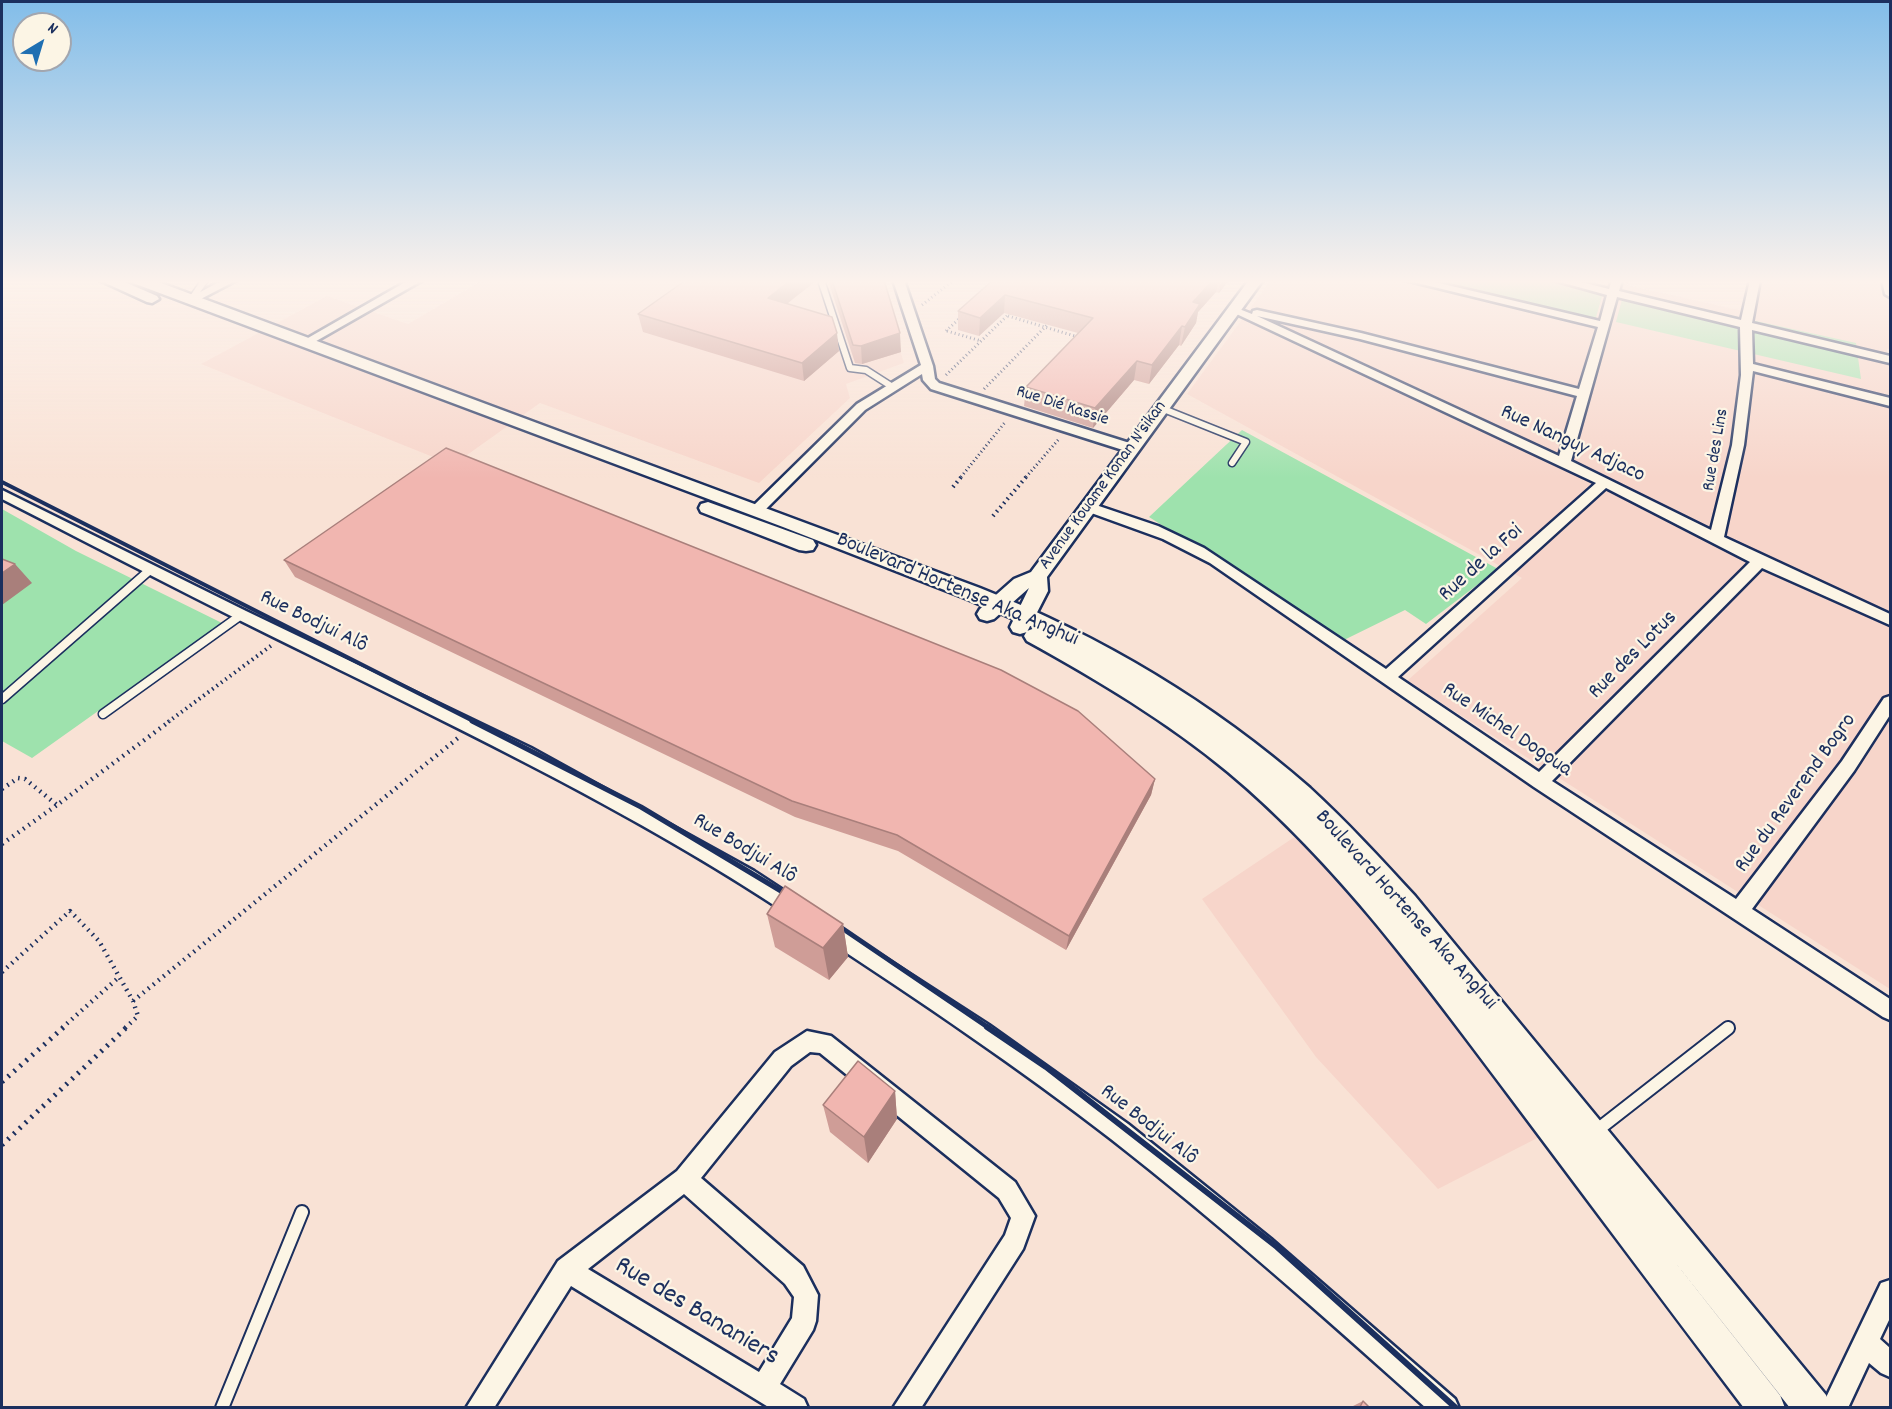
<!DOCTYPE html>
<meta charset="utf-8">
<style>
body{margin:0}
#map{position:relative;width:1892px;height:1409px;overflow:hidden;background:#f9e2d5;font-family:Dekko,sans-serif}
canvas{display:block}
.frame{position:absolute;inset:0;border:3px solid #1b2f5e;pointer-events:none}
.north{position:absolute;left:12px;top:12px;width:60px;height:60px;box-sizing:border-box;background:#fcf5e5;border:2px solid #a2a6af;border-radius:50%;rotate:38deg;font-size:16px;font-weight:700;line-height:24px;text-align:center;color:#1b2f5e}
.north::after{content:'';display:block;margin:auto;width:21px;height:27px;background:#1f6fb2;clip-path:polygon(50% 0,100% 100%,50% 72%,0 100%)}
</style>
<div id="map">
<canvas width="1892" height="1409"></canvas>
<div class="frame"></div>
<div class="north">N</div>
</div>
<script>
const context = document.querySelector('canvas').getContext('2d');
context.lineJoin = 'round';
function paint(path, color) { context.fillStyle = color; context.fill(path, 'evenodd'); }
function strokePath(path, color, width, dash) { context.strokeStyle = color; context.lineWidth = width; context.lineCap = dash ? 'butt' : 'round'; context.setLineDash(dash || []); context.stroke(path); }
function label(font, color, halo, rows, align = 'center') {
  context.font = font + ' Dekko,sans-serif'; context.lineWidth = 4.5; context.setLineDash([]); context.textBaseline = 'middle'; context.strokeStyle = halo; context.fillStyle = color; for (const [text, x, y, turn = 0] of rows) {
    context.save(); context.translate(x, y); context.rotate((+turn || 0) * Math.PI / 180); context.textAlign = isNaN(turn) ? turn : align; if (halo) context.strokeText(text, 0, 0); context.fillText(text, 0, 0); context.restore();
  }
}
paint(new Path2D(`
 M 483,280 L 675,280 L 701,288 L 713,280 L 879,280 L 904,363 L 846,384 L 850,398 L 759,483 L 540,403 L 453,465 L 201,364 L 327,296 L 408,324 Z
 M 1271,280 L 1628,280 L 1627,285 L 1743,311 L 1748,280 L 1890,280 L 1890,349 L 1887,349 L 1890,384 L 1890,989 L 1407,681 L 1522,578 L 1187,394 Z
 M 1299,834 L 1367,906 L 1547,1133 L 1438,1189 L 1316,1057 L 1202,899 Z`), '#f7d5ca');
paint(new Path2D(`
 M 1445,280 L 1565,280 L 1604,289 L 1595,321 L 1443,285 Z
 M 1624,292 L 1856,343 L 1861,379 L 1616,322 Z
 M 1242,430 L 1498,569 L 1426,624 L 1405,610 L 1344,640 L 1149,517 Z
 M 2,509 L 76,551 L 222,623 L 32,758 L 2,741 Z`), '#9ee2ad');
const serviceFar2 = new Path2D(`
 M 821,280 L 850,368 L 866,370 L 891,386
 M 191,300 L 205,280
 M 1161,408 L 1246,442 L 1232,463`);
const serviceFar1 = new Path2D(`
 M 2,699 L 151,569
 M 103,714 L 241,615`);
const service = new Path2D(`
 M 1596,1131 L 1728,1028
 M 222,1408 L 302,1212`);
const minor = new Path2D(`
 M 223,280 L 237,280 L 195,302 L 191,303 L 185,300 Z
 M 409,280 L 423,280 L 311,344 L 307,345 L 301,342 Z
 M 893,280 L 904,280 L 933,366 L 935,379 L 939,383 L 1136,445 L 1138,448 L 1136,451 L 1126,451 L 931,389 L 923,380 L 922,374 L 865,410 L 762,513 L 752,513 L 750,510 L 752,507 L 857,404 L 921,365 Z
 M 1405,280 L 1426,280 L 1600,321 L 1607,295 L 1553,280 L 1573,280 L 1609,289 L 1612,280 L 1622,280 L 1619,291 L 1741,320 L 1750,280 L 1760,280 L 1752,323 L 1890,356 L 1890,363 L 1752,330 L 1753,364 L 1890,398 L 1890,406 L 1753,371 L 1744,445 L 1724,537 L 1890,614 L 1890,625 L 1762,568 L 1552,781 L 1736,899 L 1842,761 L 1884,698 L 1890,696 L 1890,715 L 1854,771 L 1752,909 L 1890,999 L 1890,1020 L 1883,1017 L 1534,787 L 1210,563 L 1163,539 L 1083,510 L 1081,507 L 1083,504 L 1093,504 L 1158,526 L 1204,548 L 1386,669 L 1596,483 L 1228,310 L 1234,307 L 1252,314 L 1253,311 L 1257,310 L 1361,333 L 1579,389 L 1598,327 ZM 1617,297 L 1740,327 L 1741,375 L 1732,445 L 1711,530 L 1571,461 ZM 1257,316 L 1360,339 L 1577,396 L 1559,456 ZM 1606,488 L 1750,562 L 1539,772 L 1398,677 Z
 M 1882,280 L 1890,280 L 1890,297 L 1885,294 Z
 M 2,490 L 246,611 L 531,748 L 754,871 L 803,903 L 806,909 L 803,915 L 796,917 L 789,915 C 637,814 472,735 308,654 C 205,604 104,551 2,499 Z
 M 828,921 L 989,1025 L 1128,1124 L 1271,1239 L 1455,1399 L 1459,1408 L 1426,1408 C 1323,1316 1220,1224 1111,1139 C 1018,1067 920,1001 821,936 L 818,930 L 821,924 Z
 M 807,1031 L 831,1036 L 1015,1182 L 1035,1216 L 1023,1249 L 921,1408 L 893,1408 L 1005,1235 L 1011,1218 L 999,1198 L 820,1053 L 810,1052 L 791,1066 L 701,1178 L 803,1266 L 818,1295 L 816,1321 L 813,1330 L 780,1384 L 804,1399 L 808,1408 L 770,1408 L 571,1286 L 494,1408 L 466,1408 L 558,1261 L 677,1171 L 775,1052 ZM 684,1194 L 785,1284 L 794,1297 L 792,1318 L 759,1372 L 588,1269 Z
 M 1890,1280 L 1890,1318 L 1880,1339 L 1890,1348 L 1890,1377 L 1881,1373 L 1869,1363 L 1848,1408 L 1821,1408 L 1881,1283 Z`);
const tertiary = new Path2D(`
 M 1249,280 L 1263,280 L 1047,577 L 1048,591 L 1027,632 L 1020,634 L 1013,632 L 1010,627 L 1029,588 L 994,619 L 987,621 L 980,619 L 977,614 L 980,609 L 1014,579 L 1031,572 Z`);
const secondary = new Path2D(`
 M 99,280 L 120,280 L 157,296 L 159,299 L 152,303 L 147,302 Z
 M 131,280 L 153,280 L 980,588 C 1101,636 1212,702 1310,788 C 1347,822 1381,859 1415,896 L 1826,1395 L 1831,1408 L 1790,1408 L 1667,1252 L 1780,1395 L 1785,1408 L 1744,1408 C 1664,1303 1586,1198 1507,1093 C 1422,980 1337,863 1228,772 C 1166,721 1098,680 1027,641 L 1024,636 L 1027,631 L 1035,628 L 965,598 L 783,527 L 133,283 Z
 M 708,502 L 813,540 L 816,545 L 813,550 L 806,551 L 799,550 L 701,512 L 699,508 L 701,504 Z`);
strokePath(serviceFar2, '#1b2f5e', 9);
strokePath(serviceFar1, '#1b2f5e', 11);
strokePath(service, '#1b2f5e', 16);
strokePath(minor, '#1b2f5e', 5);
strokePath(tertiary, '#1b2f5e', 5);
strokePath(secondary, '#1b2f5e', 5);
strokePath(new Path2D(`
 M 922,305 L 954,280
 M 1008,316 L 1078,337
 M 946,331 L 961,317
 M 947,331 L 981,341
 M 946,375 L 1012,311
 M 984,389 L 1050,322
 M 961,477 L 1006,421
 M 1026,477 L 1059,439`), '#1b2f5e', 3, [1, 3]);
strokePath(new Path2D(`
 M 953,487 L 962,476
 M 993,516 L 1027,476
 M 168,722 L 272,645`), '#1b2f5e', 4, [1.5, 4]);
strokePath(new Path2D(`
 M 2,789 L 18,778 L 25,779 L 57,805 L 170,721
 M 2,844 L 57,805
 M 2,972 L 70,911 L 99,941 L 133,1001 L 138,1016 L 125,1028
 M 133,1001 L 458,738
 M 62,1028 L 118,978`), '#1b2f5e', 4.5, [1.5, 5]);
strokePath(new Path2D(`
 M 2,1082 L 64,1027
 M 2,1145 L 127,1027`), '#1b2f5e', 5, [2, 6]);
strokePath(serviceFar2, '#fcf5e5', 6);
strokePath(serviceFar1, '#fcf5e5', 8);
strokePath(service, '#fcf5e5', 12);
paint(minor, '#fcf5e5');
paint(tertiary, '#fcf5e5');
paint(secondary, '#fcf5e5');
strokePath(new Path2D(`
 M 2,482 L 475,722`), '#1b2f5e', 4);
strokePath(new Path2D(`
 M 472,721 L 641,807 L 796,900
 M 830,920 L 989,1028`), '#1b2f5e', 5);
strokePath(new Path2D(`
 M 987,1027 L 1046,1067 L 1277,1247 L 1456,1408`), '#1b2f5e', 6);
paint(new Path2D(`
 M 816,280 L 787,304 L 839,351 L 804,381 L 643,332 L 638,314 Z
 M 828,280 L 884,280 L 901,352 L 862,364 L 855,363 Z
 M 993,280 L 1229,280 L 1219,293 L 1216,292 L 1198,312 L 1196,323 L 1181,346 L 1179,345 L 1149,384 L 1134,380 L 1093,428 L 1024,406 L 1026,387 L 1078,333 L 1004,313 L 979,336 L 958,330 L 958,311 Z
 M 284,560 L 1155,779 L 1151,795 L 1066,950 L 898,851 L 795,817 L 295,577 Z
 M 767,914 L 843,924 L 848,957 L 829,980 L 775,947 Z
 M 895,1091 L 897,1119 L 868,1163 L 830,1132 L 823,1105 Z
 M 1363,1401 L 1369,1407 L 1351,1407 Z`), '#cf9d97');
paint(new Path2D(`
 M 791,280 L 816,281 L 771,316 L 768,298 Z
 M 1213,280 L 1218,280 L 1216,292 L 1198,312 L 1196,323 L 1181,346 L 1185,327 L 1193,302 Z
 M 1222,280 L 1229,280 L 1219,293 Z
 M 1005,295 L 1004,313 L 979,336 L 980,318 Z
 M 1182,326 L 1179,345 L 1149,384 L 1152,365 Z
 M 837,333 L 839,351 L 804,381 L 802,363 Z
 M 900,333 L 901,352 L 862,364 L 861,346 Z
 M 1137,361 L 1134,380 L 1093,428 L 1095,408 Z
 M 15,564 L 32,583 L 2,605 L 2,573 Z
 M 1155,779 L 1151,795 L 1066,950 L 1069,936 Z
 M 843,924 L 848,957 L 829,980 L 823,948 Z
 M 895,1091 L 897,1119 L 868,1163 L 864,1137 Z`), '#a97f7b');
const building = new Path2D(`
 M 686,280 L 791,280 L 768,298 L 832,317 L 837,333 L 802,363 L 638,314 Z
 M 832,280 L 884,280 L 900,333 L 861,346 L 853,345 Z
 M 993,280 L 1213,280 L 1193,302 L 1200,304 L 1185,327 L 1182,326 L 1152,365 L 1137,361 L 1095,408 L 1026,387 L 1093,318 L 1005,295 L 980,318 L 958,311 Z
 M 446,448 L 1001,670 L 1078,711 L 1155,779 L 1069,936 L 897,835 L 792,801 L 284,560 Z
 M 2,559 L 15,564 L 2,573 Z
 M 785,886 L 843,924 L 823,948 L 767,914 Z
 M 858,1061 L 895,1091 L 864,1137 L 823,1105 Z
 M 1363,1401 L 1369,1407 L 1360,1407 Z`);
paint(building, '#f1b6b0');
strokePath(building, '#a97f7b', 1.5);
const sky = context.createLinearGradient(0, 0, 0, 478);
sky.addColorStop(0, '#82bde9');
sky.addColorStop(0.59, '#fcf2ec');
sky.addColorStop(1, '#fcf2ec00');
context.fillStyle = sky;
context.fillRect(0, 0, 1892, 478);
label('18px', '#1b2f5e', '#fcf5e5', [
 ["Rue Dié Kassie",1062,407,18],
 ["Rue des Lins",1717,450,-80],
 ["Avenue Kouame Konan N'sikan",1104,486,-54]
]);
label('22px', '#1b2f5e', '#fcf5e5', [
 ["Rue Nanguy Adjaco",1572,445,25],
 ["Rue de la Foi",1482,564,-42],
 ["Boulevard Hortense Aka Anghui",957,591,23],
 ["Rue Bodjui Alô",313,623,26],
 ["Rue des Lotus",1634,656,-45],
 ["Rue Michel Dogoua",1506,731,34],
 ["Rue du Reverend Bogro",1797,794,-54],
 ["Rue Bodjui Alô",744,850,31],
 ["Boulevard Hortense Aka Anghui",1405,911,48],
 ["Rue Bodjui Alô",1148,1126,38]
]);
label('27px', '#1b2f5e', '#fcf5e5', [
 ["Rue des Bananiers",696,1313,31]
]);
</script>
